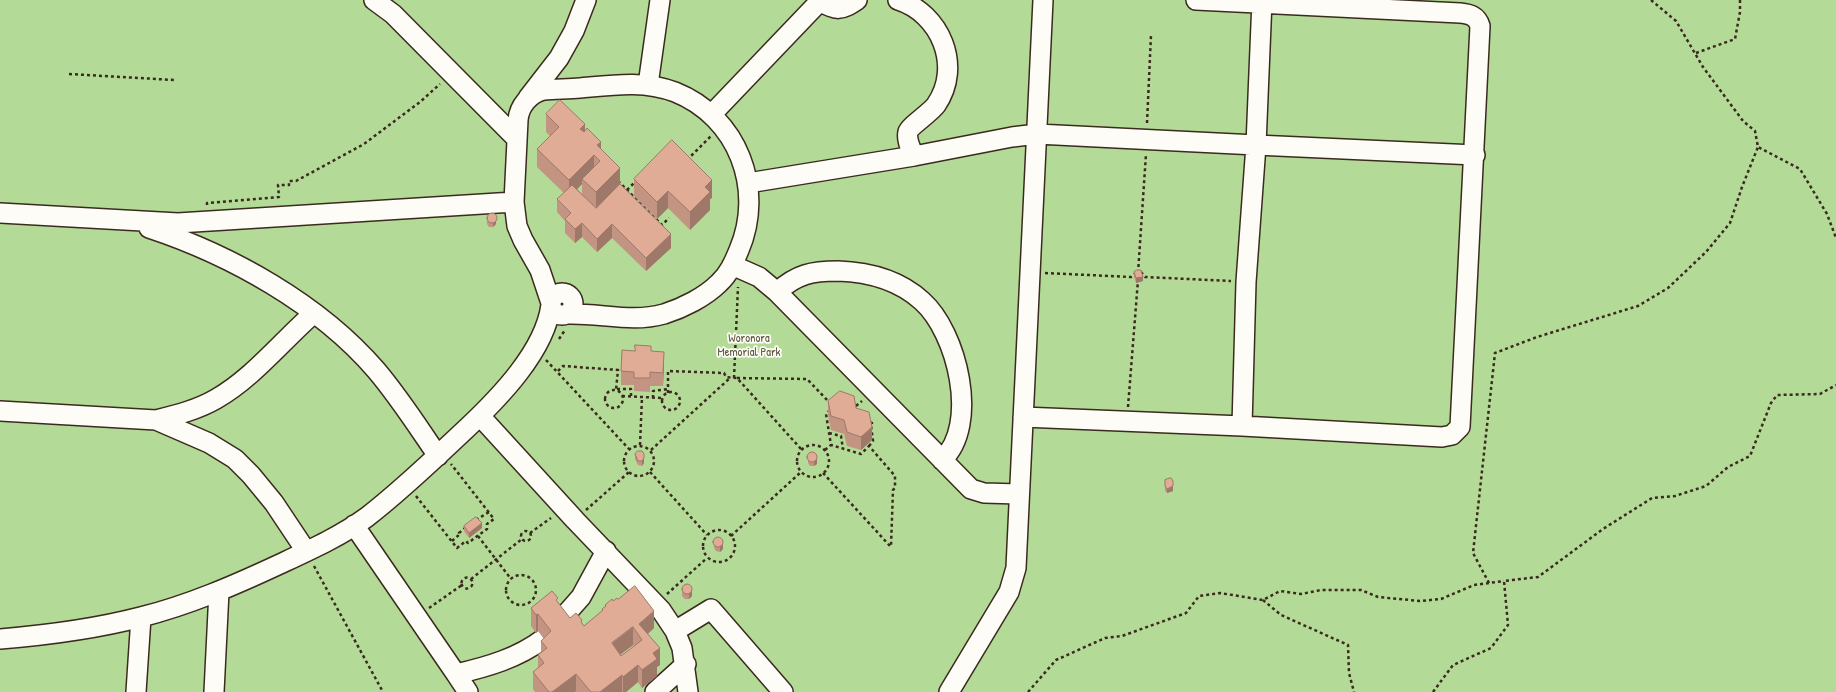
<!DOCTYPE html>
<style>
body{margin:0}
canvas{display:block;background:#fdfcf7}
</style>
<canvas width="1836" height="692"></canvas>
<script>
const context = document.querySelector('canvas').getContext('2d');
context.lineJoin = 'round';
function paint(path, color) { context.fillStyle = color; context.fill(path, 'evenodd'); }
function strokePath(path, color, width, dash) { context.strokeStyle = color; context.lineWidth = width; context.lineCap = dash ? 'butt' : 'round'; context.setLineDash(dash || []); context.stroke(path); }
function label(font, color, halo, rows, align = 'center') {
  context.font = font + ' "Patrick Hand",sans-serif'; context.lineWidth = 3.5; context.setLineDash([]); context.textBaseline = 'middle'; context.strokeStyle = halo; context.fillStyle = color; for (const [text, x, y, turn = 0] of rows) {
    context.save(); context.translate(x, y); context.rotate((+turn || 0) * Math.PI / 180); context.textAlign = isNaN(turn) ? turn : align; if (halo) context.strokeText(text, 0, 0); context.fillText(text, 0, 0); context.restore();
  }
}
paint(new Path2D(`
 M 0,0 L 1836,0 L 1836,692 L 0,692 Z`), '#b3da97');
const minor = new Path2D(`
 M 374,0 L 393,14 L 517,139
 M 1196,0 L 1460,13 C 1470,14 1477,16 1480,26 L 1460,427 L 1452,435 L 1442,437 L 1242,426
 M 1262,0 L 1256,145 L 1475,155
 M 819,1 C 838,11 840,11 857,0
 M 648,85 L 660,0
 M 528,98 L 559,58 L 574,31 L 586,0
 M 712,114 L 821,0
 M 914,156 L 1012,137 L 1037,134 L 1256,145 L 1246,282 L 1242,426 L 1023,417
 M 748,183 L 914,156 C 911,149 906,140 908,132 C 910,126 930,113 936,105 C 963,66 940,13 898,0
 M 0,213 L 178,223 L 514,202
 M 149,228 C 231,255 319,304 376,370 C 399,397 418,427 438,456
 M 732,265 L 759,277 L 777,292 L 971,489 L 984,493 L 1019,494
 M 777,292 C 797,274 812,271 838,271 C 868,272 899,280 922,301 C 957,332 980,425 942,460
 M551 304a11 11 0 1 1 22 0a11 11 0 1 1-22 0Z
 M 551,303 L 540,270 L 523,240 L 517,226 L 514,202 L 518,120 C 519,106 530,93 544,90 C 556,89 568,89 580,88 C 612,85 644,80 675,92 C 738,117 765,189 739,250 C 734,262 729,274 719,283 C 705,297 683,308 664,314 C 632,323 601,313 568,314
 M 0,411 L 156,420 L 209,443 L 235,459 L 251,475 L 274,503 L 306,551
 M 480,416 L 575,520 L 661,610 L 675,631 L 682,648 L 688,692
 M 156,420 C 176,415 197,410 216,399 C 253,378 282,341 314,313
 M 354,525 L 456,674 C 487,667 518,658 543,639
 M 559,622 L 581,597 L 606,551
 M 675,631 L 711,609 L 783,692
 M 0,639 C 48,635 95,629 141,617 C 189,605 235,585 280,564 C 310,550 341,536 367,517 C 402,490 434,459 466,429 C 499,398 545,351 551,305
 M 456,674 L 468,692
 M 136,692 L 141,617
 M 214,692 L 219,591
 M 655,692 L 686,664
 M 949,692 L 1009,592 L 1016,568 L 1043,0`);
strokePath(minor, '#3b2a1e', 22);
strokePath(new Path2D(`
 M 1651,0 L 1676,21 L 1703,67 L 1743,121 L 1755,131 L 1758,147 L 1800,169 L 1827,214 L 1836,238
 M 1696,53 L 1735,39 L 1740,12 L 1740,0
 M 69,74 L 174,80
 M 1147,123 L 1151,35
 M 687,160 L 711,136
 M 618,181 L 662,225 L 669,218
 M 627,190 L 635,182
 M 207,205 L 207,203 L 279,197 L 278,185 L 289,185 L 289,181 L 296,181 L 364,144 L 420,102 L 440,84
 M 1141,272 L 1145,277 L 1231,281
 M 1045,273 L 1131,277 L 1136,273
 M 1138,273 L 1146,154
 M 559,339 L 565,330
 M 546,360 L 629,449
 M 558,371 L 563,366 L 618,370 L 616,390
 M 734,378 L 738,287
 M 737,378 L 807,379 L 830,403
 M 617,389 L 631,389 L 631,397
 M605 399a9 9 0 1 1 18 0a9 9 0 1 1-18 0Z
 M662 401a9 9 0 1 1 18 0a9 9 0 1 1-18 0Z
 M 668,393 L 668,371 L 724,373 L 726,377 L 737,378 L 801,449
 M 622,396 L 662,398
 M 653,398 L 653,391 L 668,389
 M 856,406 L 862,401
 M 1128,407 L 1138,280
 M 830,410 L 826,414 L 831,445 L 861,454 L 869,446 L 895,476 L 895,488 L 893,490 L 891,546
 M 829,433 L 841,436 L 843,449
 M797 461a16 16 0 1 1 32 0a16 16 0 1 1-32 0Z
 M 640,445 L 642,397
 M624 461a15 15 0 1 1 30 0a15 15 0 1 1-30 0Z
 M 869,446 L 873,441 L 871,426 L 872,423 L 869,422
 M 651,450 L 730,378
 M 825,450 L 831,445
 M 650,472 L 707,535
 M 823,473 L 890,546
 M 416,496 L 457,548 L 466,541 L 468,543 L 487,529 L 487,524 L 494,519 L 451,464
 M 586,510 L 629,472
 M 476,520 L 489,512
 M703 546a16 16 0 1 1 32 0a16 16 0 1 1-32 0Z
 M521 536a5 5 0 1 1 10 0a5 5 0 1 1-10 0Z
 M 530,533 L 551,518
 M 478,536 L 511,579
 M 731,536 L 801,472
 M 452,541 L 460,534 L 459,533 L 465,528
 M 314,566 L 383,692
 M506 590a15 15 0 1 1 30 0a15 15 0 1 1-30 0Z
 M461.5 583a5.5 5.5 0 1 1 11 0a5.5 5.5 0 1 1-11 0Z
 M 471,579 L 522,539
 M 1489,583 L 1473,553 L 1495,353 L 1537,337 L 1638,306 L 1668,288 L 1706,252 L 1730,223 L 1742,187 L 1758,147
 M 667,594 L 707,558
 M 1263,600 L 1281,615 L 1348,645 L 1349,673 L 1354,692
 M 429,608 L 462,585
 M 1028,692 L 1056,660 L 1105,638 L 1122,636 L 1186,613 L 1199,596 L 1220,593 L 1263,600 L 1280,591 L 1301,594 L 1321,590 L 1361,590 L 1378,597 L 1420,601 L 1441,599 L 1474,585 L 1504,581
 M 1433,692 L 1453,665 L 1491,648 L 1508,625 L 1504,581 L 1538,577 L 1603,529 L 1652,498 L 1675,496 L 1706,486 L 1728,467 L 1750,456 L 1771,403 L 1777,395 L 1820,394 L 1836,385`), '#3b2a1e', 2.5, [3, 3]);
strokePath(minor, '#fdfcf7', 19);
paint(new Path2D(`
 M 546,114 L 585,131 L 601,149 L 620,184 L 671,248 L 646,271 L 612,238 L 597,252 L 582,237 L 575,243 L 565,233 L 565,221 L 557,212 L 557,199 L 564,193 L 537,167 L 537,149 L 550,136 L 546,132 ZM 582,184 L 582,194 L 577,189 Z
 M 634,179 L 712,198 L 710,199 L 710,210 L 690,230 L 668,208 L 657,219 L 634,196 Z
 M 487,216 L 496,216 L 496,224 L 493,227 L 489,227 L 487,224 Z
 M 1134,272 L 1143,281 L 1136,283 L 1134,277 Z
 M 651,351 L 664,365 L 663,386 L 650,386 L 650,392 L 634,391 L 634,385 L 621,385 L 621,371 Z
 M 828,401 L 856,408 L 872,440 L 861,450 L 847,446 L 844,434 L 831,430 L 828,415 Z
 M 635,454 L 644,454 L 644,463 L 642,466 L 638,465 L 635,459 Z
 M 808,455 L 817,464 L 814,466 L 810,466 L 808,463 Z
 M 1165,480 L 1173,481 L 1173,491 L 1167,493 L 1165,491 Z
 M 464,526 L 482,528 L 469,538 L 464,531 Z
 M 714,540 L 723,540 L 723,549 L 720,552 L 716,551 L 714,548 Z
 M 682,587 L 692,587 L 692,596 L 689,599 L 685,599 L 682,596 Z
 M 613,601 L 654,628 L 648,634 L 660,665 L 657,667 L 657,676 L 642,688 L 638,682 L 626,692 L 576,692 L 576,691 L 575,692 L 535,692 L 533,689 L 533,672 L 538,668 L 538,655 L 541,652 L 541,641 L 544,639 L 538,631 L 536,633 L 531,626 L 531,608 L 558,603 L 570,618 L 582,624 L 584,626 L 602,611 L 602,609 L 605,607 L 605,605 ZM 633,645 L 634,646 L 621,656 L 620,655 Z`), '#c29481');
paint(new Path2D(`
 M 585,124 L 585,142 L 580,129 Z
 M 601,142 L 601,159 L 597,145 Z
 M 594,155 L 594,172 L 582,179 L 582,184 L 569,198 L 569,180 Z
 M 620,168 L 620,185 L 596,210 L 596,192 Z
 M 712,180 L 712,198 L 710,199 L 710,210 L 690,230 L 690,212 L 705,187 Z
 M 668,191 L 668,208 L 657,219 L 657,202 Z
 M 496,220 L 496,224 L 493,227 L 493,223 Z
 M 582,223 L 582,237 L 575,243 L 575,229 Z
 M 612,224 L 612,238 L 597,252 L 597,239 Z
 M 671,234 L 671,248 L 646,271 L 646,258 Z
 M 1143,277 L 1143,281 L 1136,283 L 1136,278 Z
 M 664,352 L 664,365 L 663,386 L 663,373 Z
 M 872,427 L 872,440 L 861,450 L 861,437 Z
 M 817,455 L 817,464 L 814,466 L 814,461 Z
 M 644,458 L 644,463 L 642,466 L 642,461 Z
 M 1173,486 L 1173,491 L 1167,493 L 1167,489 Z
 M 482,523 L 482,528 L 469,538 L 469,533 Z
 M 723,544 L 723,549 L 720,552 L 720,547 Z
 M 692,591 L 692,596 L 689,599 L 689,594 Z
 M 654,611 L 654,628 L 642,639 L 639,624 Z
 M 538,614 L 538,631 L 536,633 L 536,615 Z
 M 633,627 L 633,645 L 612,661 L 612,643 Z
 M 660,648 L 660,665 L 657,667 L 657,676 L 642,688 L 642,670 L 653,653 Z
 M 638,665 L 638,682 L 626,692 L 623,692 L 623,677 Z
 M 576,674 L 576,691 L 575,692 L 552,692 Z
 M 622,675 L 622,692 L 600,692 Z`), '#9e7869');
const building = new Path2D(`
 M 560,100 L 585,124 L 580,129 L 584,132 L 587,128 L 601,142 L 597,145 L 620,168 L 596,192 L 582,179 L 600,161 L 594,155 L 569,180 L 537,149 L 559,127 L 546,114 Z
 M 672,140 L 712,180 L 705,187 L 710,192 L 690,212 L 668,191 L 657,202 L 634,179 Z
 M 620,184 L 671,234 L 646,258 L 612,224 L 597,239 L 582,223 L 575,229 L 565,219 L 571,213 L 557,199 L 572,185 L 596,208 Z
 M487 218a5 5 0 1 1 10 0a5 5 0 1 1-10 0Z
 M 1137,270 L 1141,270 L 1143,277 L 1136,278 L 1134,272 Z
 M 635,345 L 651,346 L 651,351 L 664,352 L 663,373 L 650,372 L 650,378 L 634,378 L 634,372 L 621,371 L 622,350 L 635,351 Z
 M 840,391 L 854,396 L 856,408 L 869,412 L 872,427 L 861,437 L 847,432 L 844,420 L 831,416 L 828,401 Z
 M 638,451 L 642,451 L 644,454 L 644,458 L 642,461 L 638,461 L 635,454 Z
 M807 457a5 5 0 1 1 10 0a5 5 0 1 1-10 0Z
 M 1171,478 L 1173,481 L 1173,486 L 1167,489 L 1165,486 L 1165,480 Z
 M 476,517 L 482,523 L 469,533 L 464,526 Z
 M713 542a5 5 0 1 1 10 0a5 5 0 1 1-10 0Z
 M682 589a5 5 0 1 1 10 0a5 5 0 1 1-10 0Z
 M 635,586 L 654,611 L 639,624 L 660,648 L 653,653 L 657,659 L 642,670 L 638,665 L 623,677 L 622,675 L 600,692 L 591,692 L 576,674 L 552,692 L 549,692 L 533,672 L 544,663 L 538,655 L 547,648 L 541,641 L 551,631 L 538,614 L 536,615 L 531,608 L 552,591 L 558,598 L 556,600 L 570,618 L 576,613 L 582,620 L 581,622 L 584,626 L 603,610 L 602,609 L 606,606 L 605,605 L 612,599 L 613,601 L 617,598 L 618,599 ZM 633,627 L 642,640 L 621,656 L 612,643 Z`);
paint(building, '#e1ac96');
strokePath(building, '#9e7869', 1);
label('12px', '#59563c', '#fdfcf7', [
 ["Woronora",749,339],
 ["Memorial Park",749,353]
]);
</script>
